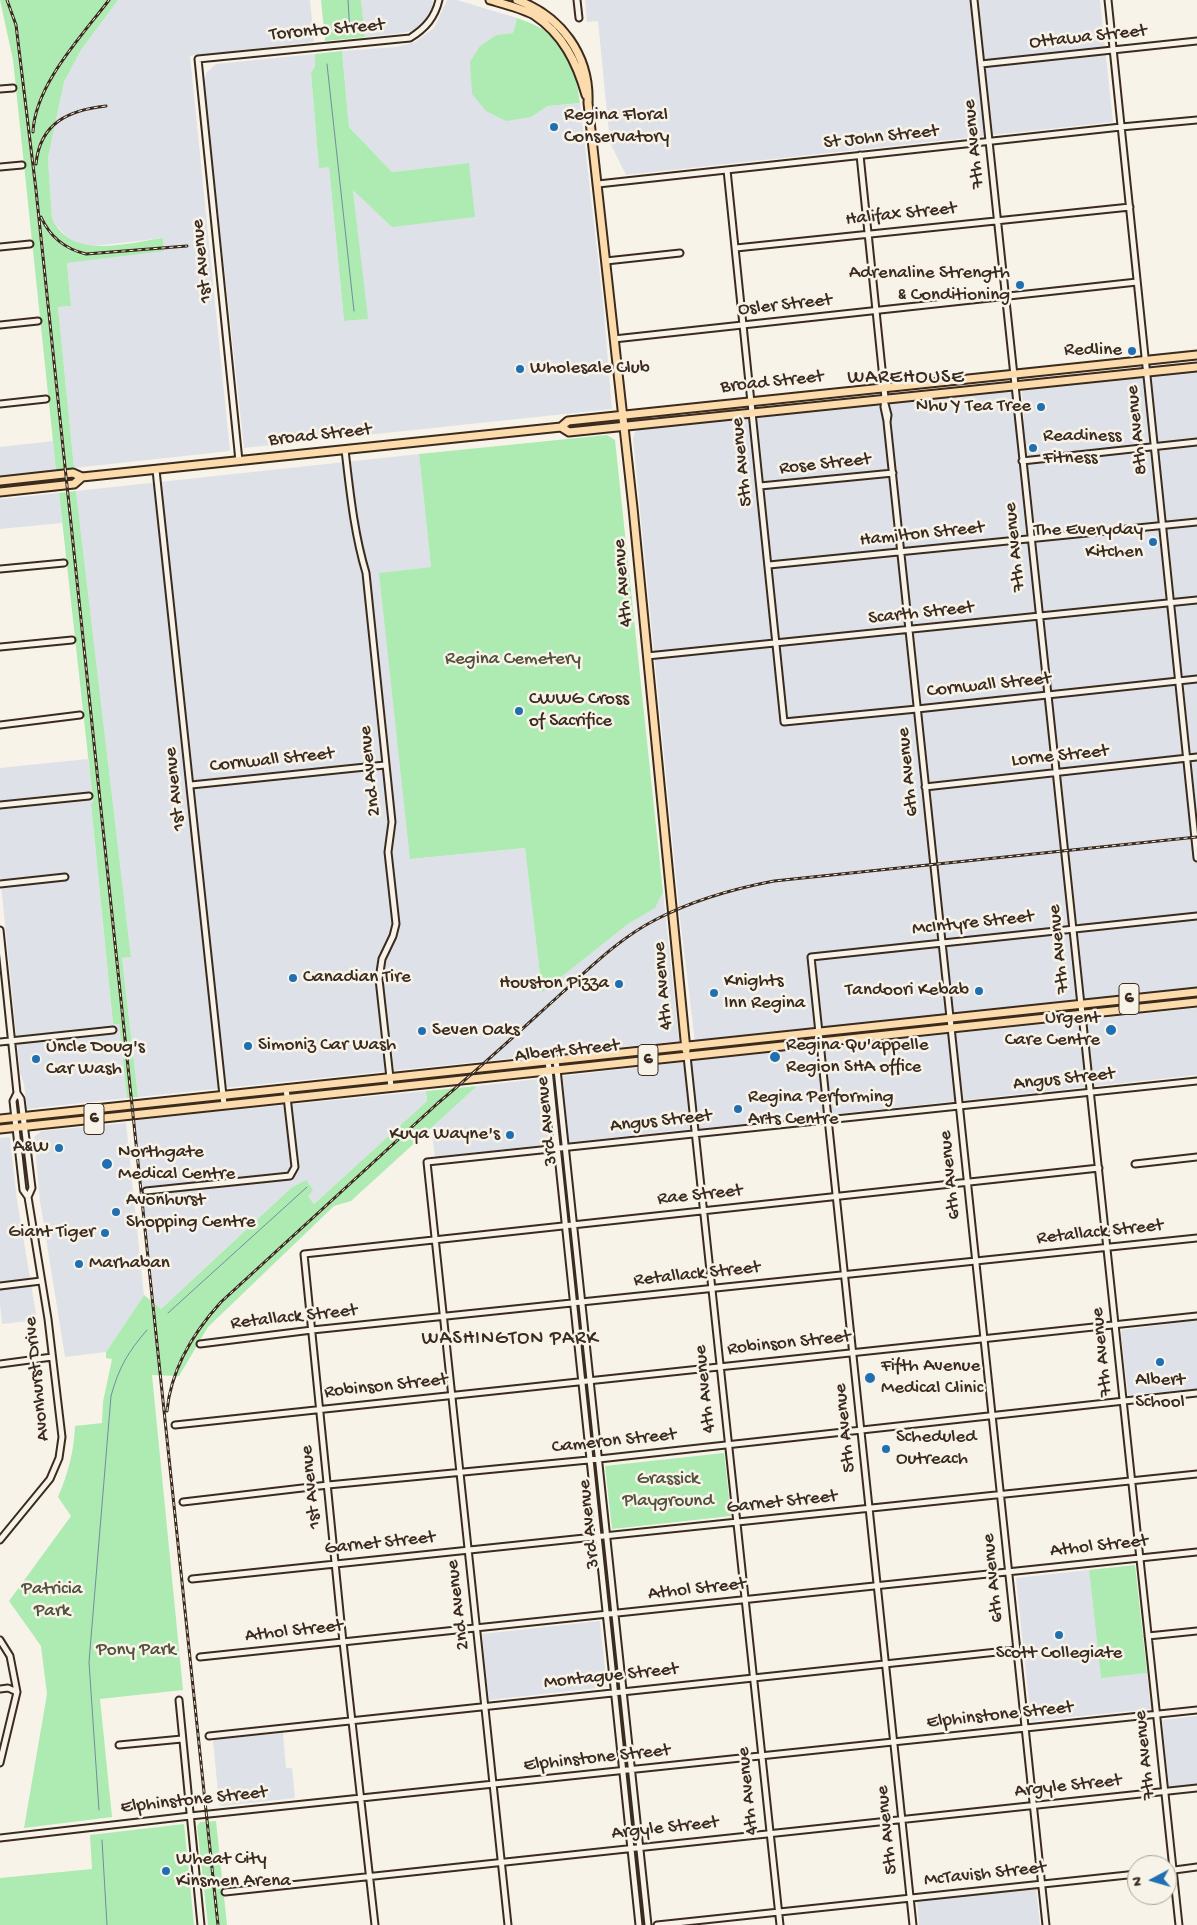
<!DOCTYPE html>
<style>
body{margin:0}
#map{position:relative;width:1197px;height:1925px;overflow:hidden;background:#f7f3e8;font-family:"Gochi Hand",sans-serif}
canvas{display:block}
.north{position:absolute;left:1127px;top:1855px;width:50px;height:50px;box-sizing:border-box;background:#f7f3e8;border:1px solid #aca397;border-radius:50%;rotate:264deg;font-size:14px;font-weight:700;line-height:20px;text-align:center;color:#3b2a1e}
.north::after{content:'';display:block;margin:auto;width:18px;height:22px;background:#1f6fb2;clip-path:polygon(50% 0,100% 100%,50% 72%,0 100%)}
</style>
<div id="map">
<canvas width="1197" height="1925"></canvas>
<div class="north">N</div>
</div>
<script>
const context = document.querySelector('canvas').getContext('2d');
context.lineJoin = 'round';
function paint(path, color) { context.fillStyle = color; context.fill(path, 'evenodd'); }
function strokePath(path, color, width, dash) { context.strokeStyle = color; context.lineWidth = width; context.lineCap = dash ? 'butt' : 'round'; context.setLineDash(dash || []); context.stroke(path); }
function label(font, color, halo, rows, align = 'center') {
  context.font = font + ' "Gochi Hand",sans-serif'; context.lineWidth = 5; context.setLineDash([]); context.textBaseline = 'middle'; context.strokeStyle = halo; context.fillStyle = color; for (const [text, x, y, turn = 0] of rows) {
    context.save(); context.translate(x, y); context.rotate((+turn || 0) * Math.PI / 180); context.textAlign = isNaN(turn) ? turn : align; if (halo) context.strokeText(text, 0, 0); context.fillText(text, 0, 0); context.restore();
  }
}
paint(new Path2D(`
 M 118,0 L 310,0 L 314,42 L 190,56 L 230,451 L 74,468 L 58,307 L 71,306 L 67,263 L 164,250 L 163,238 L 95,246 L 79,244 L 66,236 L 56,225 L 52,218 L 48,158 L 64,82 L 81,50 Z
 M 361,0 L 433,0 L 432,11 L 419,29 L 403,33 L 365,37 Z
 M 447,0 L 457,0 L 517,18 L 513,33 L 496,35 L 480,46 L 531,117 L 548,106 L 580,103 L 603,302 L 612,409 L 244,448 L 204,83 L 206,73 L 216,64 L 315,54 L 315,66 L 311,73 L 319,167 L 329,167 L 344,321 L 367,319 L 353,189 L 469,163 L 392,172 L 349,127 L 342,51 L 396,47 L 415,42 L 434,28 Z
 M 585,0 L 1100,0 L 1113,122 L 626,175 L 610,143 L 598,21 L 587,22 Z
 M 1197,371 L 1197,987 L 695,1042 L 680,918 L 633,438 L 635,432 L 640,429 L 1007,390 L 1012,393 L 1015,420 L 1024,420 L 1022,392 L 1024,389 Z
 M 53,441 L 56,470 L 0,477 L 0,447 Z
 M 419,454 L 431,567 L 380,573 L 411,859 L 525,848 L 542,991 L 628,924 L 654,908 L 663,892 L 679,1041 L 138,1097 L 122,958 L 131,957 L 76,491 Z
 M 59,493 L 62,523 L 0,529 L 0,499 Z
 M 88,759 L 93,801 L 91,804 L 113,1024 L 119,1024 L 127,1098 L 27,1109 L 24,1084 L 20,1073 L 0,875 L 0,768 Z
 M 1197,1008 L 1197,1075 L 698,1129 L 691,1061 Z
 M 684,1062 L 691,1129 L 435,1157 L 431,1127 L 477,1086 Z
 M 426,1091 L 427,1101 L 314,1204 L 308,1196 L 291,1188 L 161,1309 L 155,1304 L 134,1120 Z
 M 126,1123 L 144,1295 L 106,1352 L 65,1357 L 40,1201 L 34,1137 L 42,1131 Z
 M 10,1137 L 17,1200 L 37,1320 L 2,1324 L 0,1305 L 0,1138 Z
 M 1197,1320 L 1197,1389 L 1128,1395 L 1121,1334 L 1122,1330 Z
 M 1089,1570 L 1101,1677 L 1147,1673 L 1151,1709 L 1031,1721 L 1016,1578 Z
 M 600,1621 L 607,1687 L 489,1700 L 482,1634 Z
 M 1197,1716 L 1197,1784 L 1169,1787 L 1162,1720 Z
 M 283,1733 L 286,1768 L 292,1768 L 295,1798 L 222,1806 L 219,1804 L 213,1740 Z
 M 1036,1889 L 1040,1925 L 919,1925 L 917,1901 Z`), '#dee2e8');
paint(new Path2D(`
 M 0,0 L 118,0 L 81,50 L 64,82 L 48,158 L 52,218 C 71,261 127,243 163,238 L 164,251 L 67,263 L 71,306 L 58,307 L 74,468 L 56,470 L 13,60 Z
 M 321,0 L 361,0 L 365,37 L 325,41 Z
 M 517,18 C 525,21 534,24 542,29 C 567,44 577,76 580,103 L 548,106 L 531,117 L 506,121 L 486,111 L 472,94 L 470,62 L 480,46 L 496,35 L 513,33 Z
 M 342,51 L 349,127 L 392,172 L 469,163 L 475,217 L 392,227 L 353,190 L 368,319 L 344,321 L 329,167 L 319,168 L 311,73 L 315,66 L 315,54 Z
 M 607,435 L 615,440 L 663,892 L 655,908 L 628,924 L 542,992 L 525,848 L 410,859 L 379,573 L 431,567 L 419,454 Z
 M 76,491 L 131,957 L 122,958 L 138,1097 L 127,1098 L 119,1024 L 113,1024 L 91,804 L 93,801 L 59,493 Z
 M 477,1086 L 351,1201 L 334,1206 L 208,1327 L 179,1376 L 152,1375 L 183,1690 L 100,1699 L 112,1817 L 24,1828 L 47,1694 L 41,1646 L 9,1601 L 71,1516 L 58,1497 C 68,1474 74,1451 75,1426 L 102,1423 L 103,1402 L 112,1359 L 106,1358 L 106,1352 L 144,1295 L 161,1309 L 291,1188 L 306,1180 L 313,1190 L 308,1196 L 314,1204 L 427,1101 L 426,1091 Z
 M 724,1453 L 731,1516 L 612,1529 L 605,1466 Z
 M 1135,1565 L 1147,1673 L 1101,1678 L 1089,1570 Z
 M 216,1821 L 227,1925 L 208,1925 L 197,1826 L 200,1822 Z
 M 184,1824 L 194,1925 L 0,1925 L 0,1878 L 92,1869 L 90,1835 Z`), '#adebb2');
strokePath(new Path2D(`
 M 348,0 L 350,33
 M 327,64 L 354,311
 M 168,1313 L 307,1187
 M 99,1810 L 89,1662 L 111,1396 C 119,1367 128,1352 147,1330
 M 102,1840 L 107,1925`), '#718d9f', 1);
const minor = new Path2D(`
 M 577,0 L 579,18
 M 974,0 L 1179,1925
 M 1108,0 L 1197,858
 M 981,64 L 1197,41
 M 0,89 L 13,88
 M 860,155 L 885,398 L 884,407 L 887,421
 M 0,167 L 22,165
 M 727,170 L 784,722 L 917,709 L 1197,679
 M 598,184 L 1121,127 L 1197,120
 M 0,247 L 30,244
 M 736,248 L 1130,207
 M 606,261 L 680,253
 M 0,325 L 38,321
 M 614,339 L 1137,282
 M 0,404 L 46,399
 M 885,404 L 888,415 L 887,422 L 1046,1925
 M 345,450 C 350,492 354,533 366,573 L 392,822 L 388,852 L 396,924 L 393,936 L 382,959 L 379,979 L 391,1087
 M 239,461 L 198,59 L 410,38 C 426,28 435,17 439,0
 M 1022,461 L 1197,442
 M 156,470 L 224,1105
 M 760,486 L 893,473
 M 769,565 L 1197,522
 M 0,569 L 64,563
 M 0,647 L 72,640
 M 647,656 L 1197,600
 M 0,725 L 80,715
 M 191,785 L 385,765
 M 925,787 L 1197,757
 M 0,805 L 89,796
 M 0,884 L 65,877
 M 0,930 L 17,1093 L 21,1099 L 32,1188 L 28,1197
 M 0,1042 L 113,1030
 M 687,1056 L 780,1925
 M 548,1060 L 639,1925
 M 556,1060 L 648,1925
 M 1135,1164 L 1197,1157
 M 146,1191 L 290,1176 L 295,1167 L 286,1088
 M 0,1286 L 41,1281
 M 200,1344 L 312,1330 L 1197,1238
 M 0,1364 L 52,1357
 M 175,1425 L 1197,1316
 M 183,1502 L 328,1485 L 599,1459 L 1197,1393
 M 0,1540 L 50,1479 L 59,1458 L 62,1437 L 48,1319 L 28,1197 L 23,1190 L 13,1101 L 17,1093
 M 192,1579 L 1197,1474
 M 1148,1636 L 1197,1631
 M 0,1640 L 10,1656 L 17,1692 L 0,1763
 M 200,1657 L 1197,1552
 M 0,1689 L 8,1688 L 17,1692
 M 179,1700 L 201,1925
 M 209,1736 L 1016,1650
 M 119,1745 L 182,1739
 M 0,1838 L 190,1816 L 1197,1710
 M 1167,1871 L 1197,1867
 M 225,1892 L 1197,1788
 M 375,1925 L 343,1642 L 304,1254 L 1099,1168
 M 508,1925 L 427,1162 L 1197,1081
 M 657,1925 L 1137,1874
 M 913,1925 L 811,957 L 1197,916`);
const major = new Path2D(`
 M 490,0 C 504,4 521,8 534,15 C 563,34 577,63 586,95
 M 517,0 C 561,16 590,55 588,103 L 633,508 L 686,1050
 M 561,427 L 568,421 L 1197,355
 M 0,481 L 73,473 L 82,477 L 561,427 L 569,432 L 1197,367
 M 0,492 L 74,484 L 82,477
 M 0,1119 L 1197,992
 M 0,1129 L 1197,1002`);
strokePath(minor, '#3b2a1e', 9);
strokePath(major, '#3b2a1e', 11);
strokePath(minor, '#f7f3e8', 5);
strokePath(major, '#fcdcac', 7);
const rail = new Path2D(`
 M 7,0 L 16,25 L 36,190 L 218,1925
 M 33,132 C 35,85 81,37 109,0
 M 36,164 C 40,122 70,110 106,106
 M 41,217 C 50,237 65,249 86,254 L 187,246
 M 167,1411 C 171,1368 193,1333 221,1302 L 438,1103 C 481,1067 522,1029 563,992 C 592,966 620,938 655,920 C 693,900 732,889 774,881 L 1197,837`);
strokePath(rail, '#3b2a1e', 3);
strokePath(rail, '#f7f3e8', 1, [4]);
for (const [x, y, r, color] of [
 [554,127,5,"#1f6fb2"],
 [1020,285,5,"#1f6fb2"],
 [1132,351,5,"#1f6fb2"],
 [520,369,5,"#1f6fb2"],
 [1041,407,5,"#1f6fb2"],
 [1033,448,5,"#1f6fb2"],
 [1153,542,5,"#1f6fb2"],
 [519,711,5,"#1f6fb2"],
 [293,978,5,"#1f6fb2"],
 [619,984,5,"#1f6fb2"],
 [979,991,5,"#1f6fb2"],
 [714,993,5,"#1f6fb2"],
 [1111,1030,6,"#1f6fb2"],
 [422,1031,5,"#1f6fb2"],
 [248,1046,5,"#1f6fb2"],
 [775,1057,6,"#1f6fb2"],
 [36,1059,5,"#1f6fb2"],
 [738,1109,5,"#1f6fb2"],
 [510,1135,5,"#1f6fb2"],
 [59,1148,5,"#1f6fb2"],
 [107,1164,6,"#1f6fb2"],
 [116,1212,5,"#1f6fb2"],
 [105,1233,5,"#1f6fb2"],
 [79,1264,5,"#1f6fb2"],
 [1160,1362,5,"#1f6fb2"],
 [870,1378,6,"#1f6fb2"],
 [886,1449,5,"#1f6fb2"],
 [1059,1635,5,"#1f6fb2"],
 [166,1871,5,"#1f6fb2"]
]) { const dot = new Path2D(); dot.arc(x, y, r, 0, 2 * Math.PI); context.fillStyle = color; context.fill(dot); strokePath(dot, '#f7f3e8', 2); }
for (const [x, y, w] of [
 [1129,999,20],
 [648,1060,20],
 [94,1119,20]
]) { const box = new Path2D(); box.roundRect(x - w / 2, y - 15.5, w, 31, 4); context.fillStyle = '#f7f3e8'; context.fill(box); strokePath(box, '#3b2a1e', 1); }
label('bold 18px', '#3b2a1e', null, [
 ["6",1129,999],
 ["6",648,1060],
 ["6",94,1119]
]);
label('19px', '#3b2a1e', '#f7f3e8', [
 ["Toronto Street",327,31,-5],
 ["Ottawa Street",1088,38,-6],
 ["St John Street",881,138,-6],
 ["7th Avenue",975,144,-96],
 ["Halifax Street",901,215,-6],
 ["1st Avenue",203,261,-96],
 ["Osler Street",785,306,-6],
 ["Broad Street",772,383,-6],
 ["8th Avenue",1138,430,-96],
 ["Broad Street",320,436,-6],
 ["5th Avenue",743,462,-96],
 ["Rose Street",825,465,-6],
 ["Hamilton Street",922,535,-6],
 ["7th Avenue",1016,547,-96],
 ["4th Avenue",624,583,-95],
 ["Scarth Street",921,614,-6],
 ["Cornwall Street",989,686,-6],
 ["Lorne Street",1060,757,-6],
 ["Cornwall Street",272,761,-6],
 ["2nd Avenue",371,771,-96],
 ["6th Avenue",909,772,-96],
 ["1st Avenue",176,789,-96],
 ["McIntyre Street",973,924,-6],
 ["7th Avenue",1060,949,-96],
 ["4th Avenue",664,986,-95],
 ["Albert Street",567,1052,-6],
 ["Angus Street",1064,1080,-6],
 ["3rd Avenue",548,1121,-96],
 ["Angus Street",661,1122,-6],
 ["6th Avenue",951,1175,-96],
 ["Rae Street",700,1196,-6],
 ["Retallack Street",1100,1233,-6],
 ["Retallack Street",697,1275,-6],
 ["Retallack Street",294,1318,-6],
 ["Robinson Street",789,1344,-6],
 ["7th Avenue",1103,1352,-96],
 ["Avonhurst Drive",38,1379,-96],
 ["Robinson Street",386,1387,-6],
 ["4th Avenue",706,1389,-96],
 ["5th Avenue",846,1428,-96],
 ["Cameron Street",614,1442,-6],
 ["1st Avenue",312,1487,-96],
 ["Garnet Street",782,1503,-6],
 ["3rd Avenue",590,1524,-96],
 ["Garnet Street",380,1544,-6],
 ["Athol Street",1099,1547,-6],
 ["6th Avenue",994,1578,-96],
 ["Athol Street",697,1590,-6],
 ["2nd Avenue",459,1605,-97],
 ["Athol Street",294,1632,-6],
 ["Montague Street",611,1677,-6],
 ["Elphinstone Street",1000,1716,-6],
 ["7th Avenue",1146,1755,-96],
 ["Elphinstone Street",597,1759,-6],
 ["Argyle Street",1068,1787,-6],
 ["4th Avenue",749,1791,-96],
 ["Elphinstone Street",194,1801,-6],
 ["Argyle Street",665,1829,-6],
 ["5th Avenue",888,1830,-96],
 ["McTavish Street",985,1875,-6]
]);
label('19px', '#3b2a1e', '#f7f3e8', [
 ["Regina Floral",564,116],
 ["Conservatory",564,138],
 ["Adrenaline Strength",1010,274,"right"],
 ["& Conditioning",1010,296,"right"],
 ["Redline",1122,351,"right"],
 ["Wholesale Club",530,369],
 ["Nhu Y Tea Tree",1031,407,"right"],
 ["Readiness",1043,437],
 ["Fitness",1043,459],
 ["The Everyday",1143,531,"right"],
 ["Kitchen",1143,553,"right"],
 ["CWWG Cross",529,700],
 ["of Sacrifice",529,722],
 ["Canadian Tire",303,978],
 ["Knights",724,982],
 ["Inn Regina",724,1004],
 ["Houston Pizza",609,984,"right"],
 ["Tandoori Kebab",969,991,"right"],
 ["Urgent",1100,1019,"right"],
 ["Care Centre",1100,1041,"right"],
 ["Seven Oaks",432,1031],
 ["Simoniz Car Wash",258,1046],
 ["Regina Qu'appelle",786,1046],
 ["Region SHA office",786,1068],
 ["Uncle Doug's",46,1048],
 ["Car Wash",46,1070],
 ["Regina Performing",748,1098],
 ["Arts Centre",748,1120],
 ["Kuya Wayne's",500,1135,"right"],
 ["A&W",49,1148,"right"],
 ["Northgate",118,1153],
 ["Medical Centre",118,1175],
 ["Avonhurst",126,1201],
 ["Shopping Centre",126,1223],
 ["Giant Tiger",95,1233,"right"],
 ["Marhaban",89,1264],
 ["Fifth Avenue",881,1367],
 ["Medical Clinic",881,1389],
 ["Albert",1160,1381,"center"],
 ["School",1160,1403,"center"],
 ["Scheduled",896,1438],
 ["Outreach",896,1460],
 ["Scott Collegiate",1059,1654,"center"],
 ["Wheat City",176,1860],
 ["Kinsmen Arena",176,1882]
], 'left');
label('19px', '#52513c', '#f7f3e8', [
 ["Regina Cemetery",513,660],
 ["Grassick",668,1480],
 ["Playground",668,1502],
 ["Patricia",52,1590],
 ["Park",52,1612],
 ["Pony Park",136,1651]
]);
context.letterSpacing = '1px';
label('20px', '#3b2a1e', '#f7f3e8', [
 ["WAREHOUSE",906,379],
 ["WASHINGTON PARK",510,1340]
]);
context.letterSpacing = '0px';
</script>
